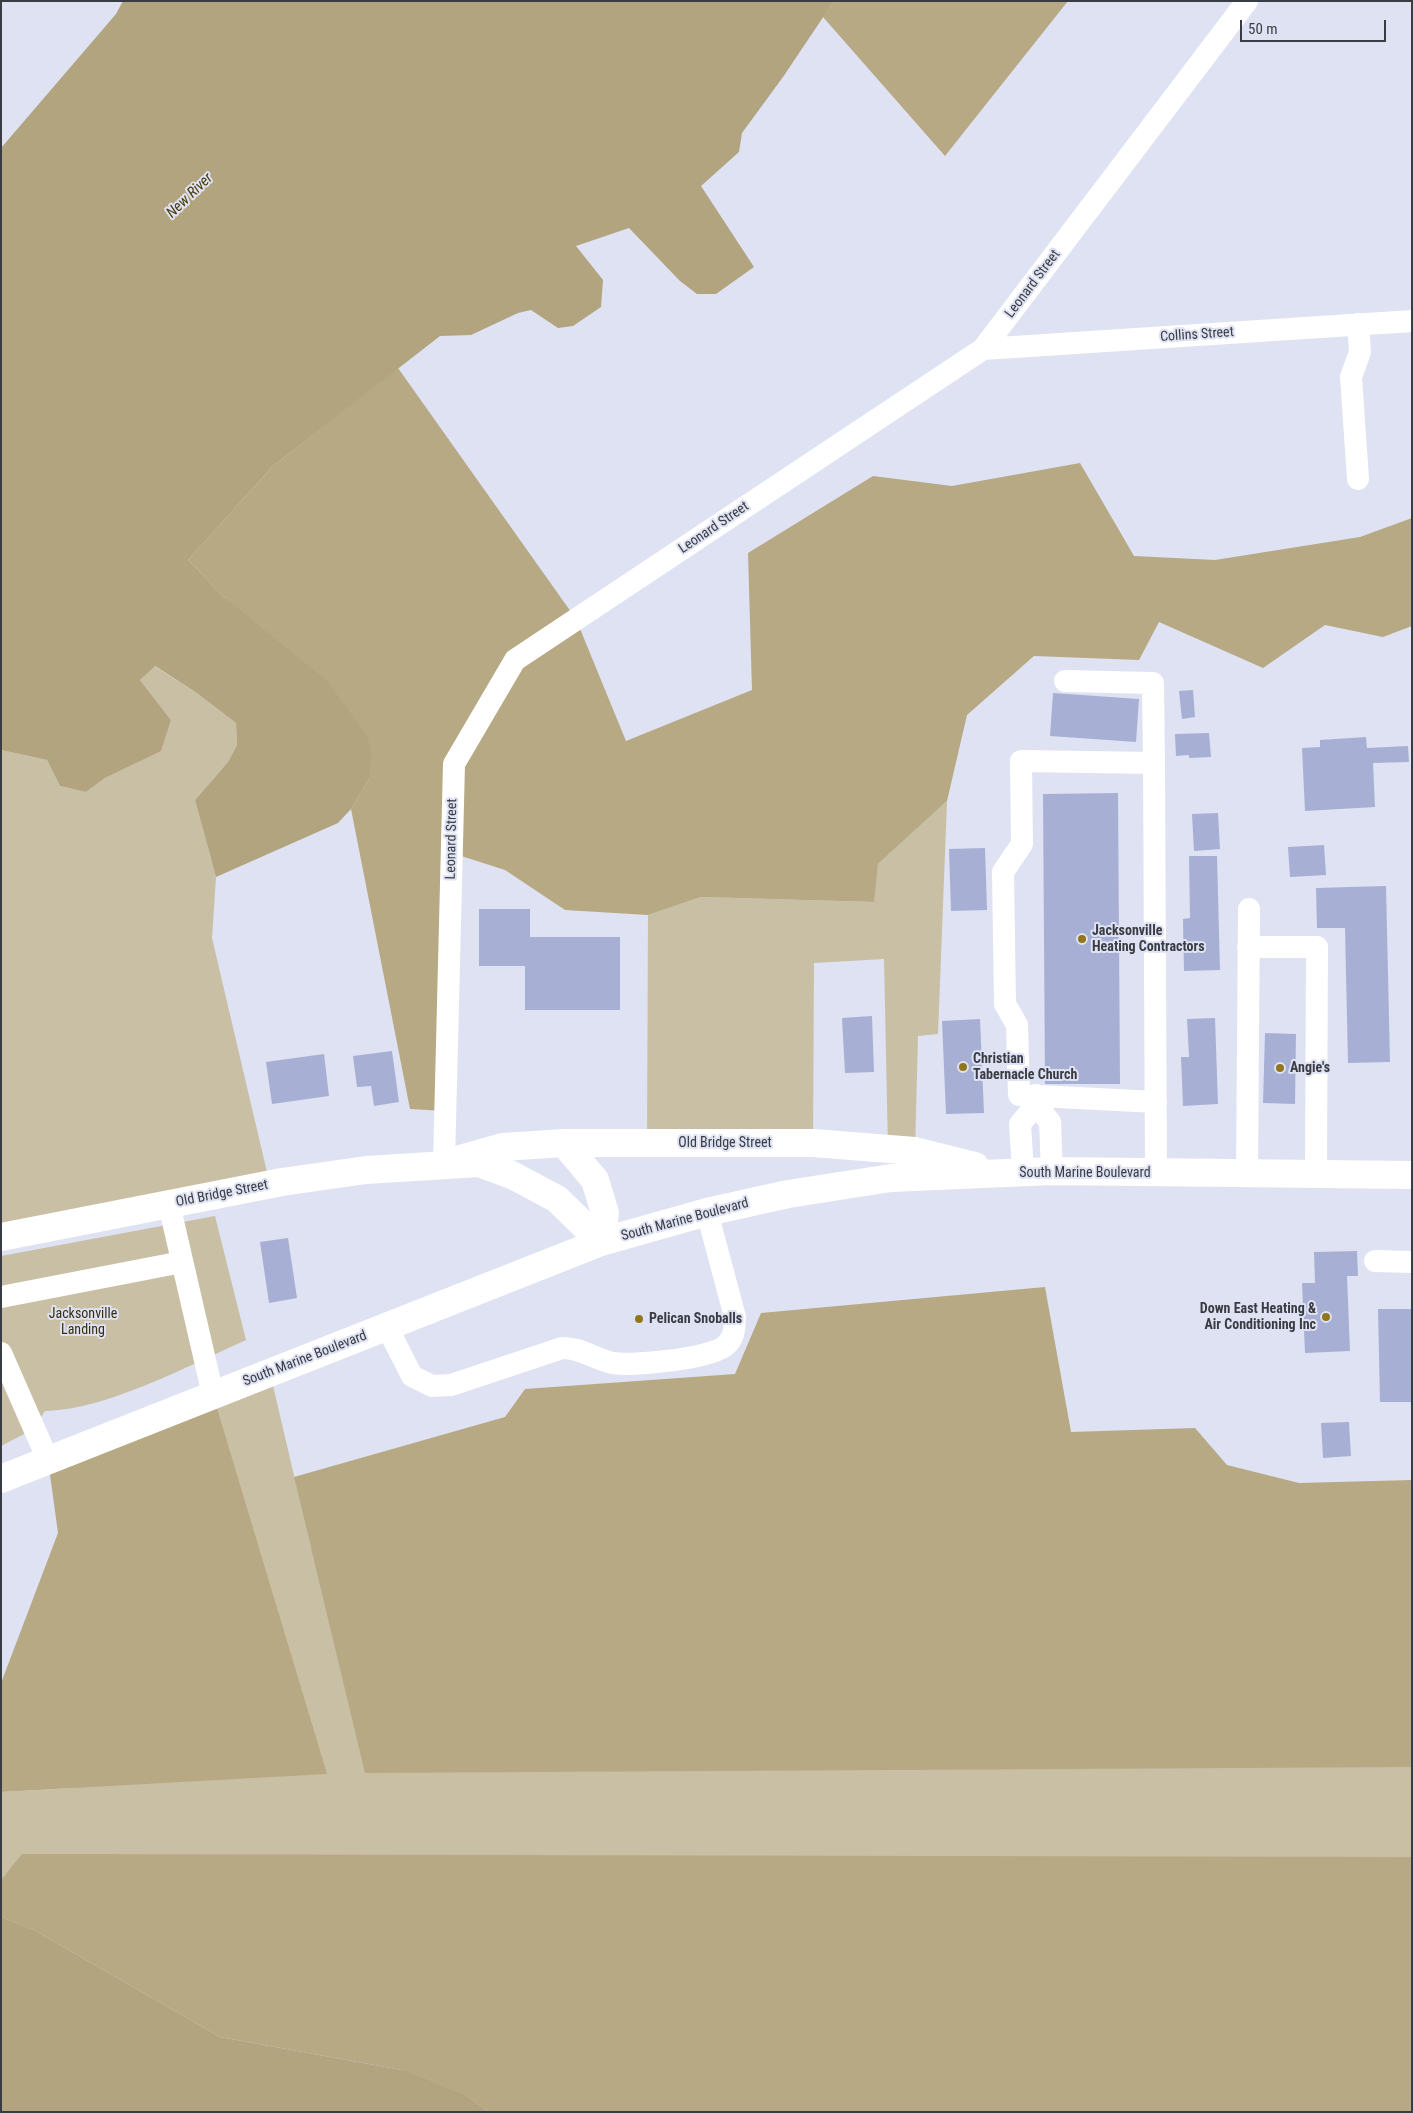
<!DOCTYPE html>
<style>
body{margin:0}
#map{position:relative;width:1413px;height:2113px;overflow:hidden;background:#dee2f2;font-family:"Roboto Condensed",sans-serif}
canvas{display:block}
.frame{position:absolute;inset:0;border:2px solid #3a3c43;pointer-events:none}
.scale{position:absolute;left:1240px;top:20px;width:146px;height:22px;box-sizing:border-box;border:2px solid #3a3c43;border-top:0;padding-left:6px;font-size:15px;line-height:18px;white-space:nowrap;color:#3a3c43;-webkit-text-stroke:4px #dee2f2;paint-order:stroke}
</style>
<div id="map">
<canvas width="1413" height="2113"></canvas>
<div class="frame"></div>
<div class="scale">50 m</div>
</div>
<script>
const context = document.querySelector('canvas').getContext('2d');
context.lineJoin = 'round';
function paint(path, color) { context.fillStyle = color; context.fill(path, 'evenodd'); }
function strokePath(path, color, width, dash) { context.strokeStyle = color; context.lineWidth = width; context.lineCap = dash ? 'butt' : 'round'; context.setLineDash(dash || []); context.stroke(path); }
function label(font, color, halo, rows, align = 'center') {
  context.font = font + ' "Roboto Condensed",sans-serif'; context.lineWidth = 4; context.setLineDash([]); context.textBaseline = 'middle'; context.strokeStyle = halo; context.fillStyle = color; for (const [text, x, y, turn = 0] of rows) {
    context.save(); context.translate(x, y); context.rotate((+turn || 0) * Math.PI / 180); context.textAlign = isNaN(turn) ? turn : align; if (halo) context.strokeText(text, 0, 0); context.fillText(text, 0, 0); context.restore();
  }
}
paint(new Path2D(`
 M 154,666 L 194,691 L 236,723 L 237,745 L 228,762 L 195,800 L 216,877 L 212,938 L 270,1185 L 1,1237 L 1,750 L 47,760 L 60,786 L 86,792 L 105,778 L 160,751 L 171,720 L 140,680 Z
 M 947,801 L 938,1034 L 918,1036 L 915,1151 L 888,1149 L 884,959 L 814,963 L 813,1143 L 647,1143 L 648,915 L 701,897 L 873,902 L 878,864 Z
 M 215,1216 L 246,1340 C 190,1365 106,1410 45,1411 L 32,1430 L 1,1446 L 1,1256 Z
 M 270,1373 L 311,1548 L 1412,1563 L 1412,2112 L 489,2112 L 464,2094 L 1,1917 L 1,1792 L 74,1788 L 213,1395 Z`), '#c9bfa4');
paint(new Path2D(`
 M 834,1 L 1068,1 L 945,156 L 823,17 Z
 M 398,368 L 576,619 L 626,741 L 752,690 L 748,553 L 873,476 L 952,486 L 1080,463 L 1134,556 L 1215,560 L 1360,537 L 1412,518 L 1412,626 L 1383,637 L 1325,625 L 1263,668 L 1159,622 L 1139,660 L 1034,656 L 967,715 L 947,801 L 878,864 L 874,902 L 701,897 L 648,915 L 565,910 L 505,870 L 452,853 L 445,1111 L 410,1109 L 351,809 L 369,779 L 225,598 L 188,560 L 273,466 Z
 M 1045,1287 L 1071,1432 L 1195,1428 L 1227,1465 L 1299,1483 L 1412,1480 L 1412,1767 L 365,1773 L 294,1477 L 505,1417 L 525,1389 L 735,1374 L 761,1313 Z
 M 213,1395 L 327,1774 L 1,1792 L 1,1683 L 58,1533 L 48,1460 Z
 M 22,1854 L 1412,1857 L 1412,2112 L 489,2112 L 464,2094 L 407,2071 L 220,2037 L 34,1930 L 1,1917 L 1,1880 Z`), '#b7a984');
paint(new Path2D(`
 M 123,1 L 834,1 L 783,77 L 742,133 L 739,152 L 701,186 L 754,267 L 716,294 L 697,294 L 680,281 L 629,228 L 576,246 L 603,280 L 601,307 L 573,326 L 558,328 L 531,310 L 518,313 L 471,335 L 440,336 L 273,466 L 188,560 L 225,598 L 327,681 L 368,737 L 371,754 L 369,779 L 351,809 L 338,823 L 216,877 L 195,800 L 228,762 L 237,745 L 236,723 L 194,691 L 155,666 L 140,680 L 171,720 L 161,751 L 105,778 L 86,792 L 60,786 L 47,760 L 1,750 L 1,148 L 116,14 Z
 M 1,1917 L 34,1930 L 220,2037 L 407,2071 L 464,2094 L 489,2112 L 1,2112 Z`), '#b1a47f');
paint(new Path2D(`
 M 1193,690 L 1195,717 L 1182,719 L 1179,691 Z
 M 1053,693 L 1139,699 L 1136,742 L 1050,736 Z
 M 1209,733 L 1211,757 L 1189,758 L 1189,755 L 1176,756 L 1175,734 Z
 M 1366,737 L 1367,748 L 1408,746 L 1409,762 L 1373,763 L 1375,807 L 1305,811 L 1302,748 L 1320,747 L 1320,740 Z
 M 1118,793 L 1120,1084 L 1045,1084 L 1043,794 Z
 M 1218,813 L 1220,849 L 1194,851 L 1192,814 Z
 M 1324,845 L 1326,875 L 1290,877 L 1288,847 Z
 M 985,848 L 987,910 L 951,911 L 949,849 Z
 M 1189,856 L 1217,856 L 1220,970 L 1184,971 L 1183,919 L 1190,918 Z
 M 1386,886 L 1390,1062 L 1348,1063 L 1345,928 L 1317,928 L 1316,888 Z
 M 479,909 L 530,909 L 530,937 L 620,937 L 620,1010 L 525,1010 L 525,966 L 479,966 Z
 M 872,1016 L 874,1072 L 845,1073 L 842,1018 Z
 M 1215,1018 L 1218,1104 L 1183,1106 L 1181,1057 L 1189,1057 L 1187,1019 Z
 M 980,1019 L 984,1113 L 946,1114 L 942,1021 Z
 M 1265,1033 L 1296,1034 L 1295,1104 L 1263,1103 Z
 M 392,1051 L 399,1102 L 374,1106 L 371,1086 L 357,1087 L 353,1056 Z
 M 324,1054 L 329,1096 L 272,1104 L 266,1062 Z
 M 288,1238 L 297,1298 L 269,1303 L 260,1242 Z
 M 1357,1251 L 1358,1276 L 1347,1276 L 1350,1351 L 1305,1353 L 1302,1283 L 1315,1283 L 1314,1252 Z
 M 1378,1309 L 1412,1309 L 1412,1402 L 1380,1402 Z
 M 1349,1422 L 1351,1456 L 1323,1458 L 1321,1423 Z`), '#a7b0d4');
strokePath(new Path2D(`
 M 1358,324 L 1360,352 L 1351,377 L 1358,479
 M 983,349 L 1412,321
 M 1065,681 L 1153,683 L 1154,763
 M 1248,947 L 1317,947 L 1316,1173
 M 1036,1095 L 1036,1105 L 1050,1122 L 1052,1171
 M 444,1163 L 454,764 L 515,660 L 983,349 L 1247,1
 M 1023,1172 L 1020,1124 L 1036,1105
 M 1247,1172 L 1249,909
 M 1156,1173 L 1154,763 L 1021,761 L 1022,844 L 1003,872 L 1005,1004 L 1017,1025 L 1019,1095 L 1156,1102
 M 169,1204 L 213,1395
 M 1375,1261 L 1412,1262
 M 1,1297 L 182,1262
 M 387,1327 L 412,1376 L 432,1386 L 451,1385 L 562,1348 C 580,1347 596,1360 613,1363 C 633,1366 712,1359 726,1345 C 735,1337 734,1329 735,1317 L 707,1212
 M 1,1353 L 48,1460`), '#fff', 22);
strokePath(new Path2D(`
 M 564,1143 L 595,1180 L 605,1213 L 601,1242
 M 460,1159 L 503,1147 L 564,1143 L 813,1143 L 915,1151 L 975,1166
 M 1,1237 L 282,1182 L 366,1170 L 479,1163 L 512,1175 L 557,1199 L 601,1242
 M 1,1479 L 601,1242 L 707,1212 L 788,1194 L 891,1178 L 1052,1171 L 1412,1175`), '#fff', 28);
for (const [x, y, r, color] of [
 [1082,939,5,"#91761c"],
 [963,1067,5,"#91761c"],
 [1280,1068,5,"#91761c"],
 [1326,1317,5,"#91761c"],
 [639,1319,5,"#91761c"]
]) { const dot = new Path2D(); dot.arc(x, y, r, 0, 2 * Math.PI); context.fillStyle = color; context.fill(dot); strokePath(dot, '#dee2f2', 2); }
label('14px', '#3a3c43', '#dee2f2', [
 ["Leonard Street",1033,284,-53],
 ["Collins Street",1197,335,-4],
 ["Leonard Street",714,528,-34],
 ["Leonard Street",452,839,-89],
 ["Old Bridge Street",725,1143],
 ["South Marine Boulevard",1085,1173],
 ["Old Bridge Street",222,1194,-11],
 ["South Marine Boulevard",685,1220,-15],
 ["South Marine Boulevard",305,1359,-21]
]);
label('bold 14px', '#3a3c43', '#dee2f2', [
 ["Jacksonville",1092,931],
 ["Heating Contractors",1092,947],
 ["Christian",973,1059],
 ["Tabernacle Church",973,1075],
 ["Angie's",1290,1068],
 ["Down East Heating &",1316,1309,"right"],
 ["Air Conditioning Inc",1316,1325,"right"],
 ["Pelican Snoballs",649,1319]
], 'left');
label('14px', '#372d0c', '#dee2f2', [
 ["Jacksonville",83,1314],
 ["Landing",83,1330]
]);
label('italic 15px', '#4b3c0c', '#dee2f2', [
 ["New River",190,196,-44]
]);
</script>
